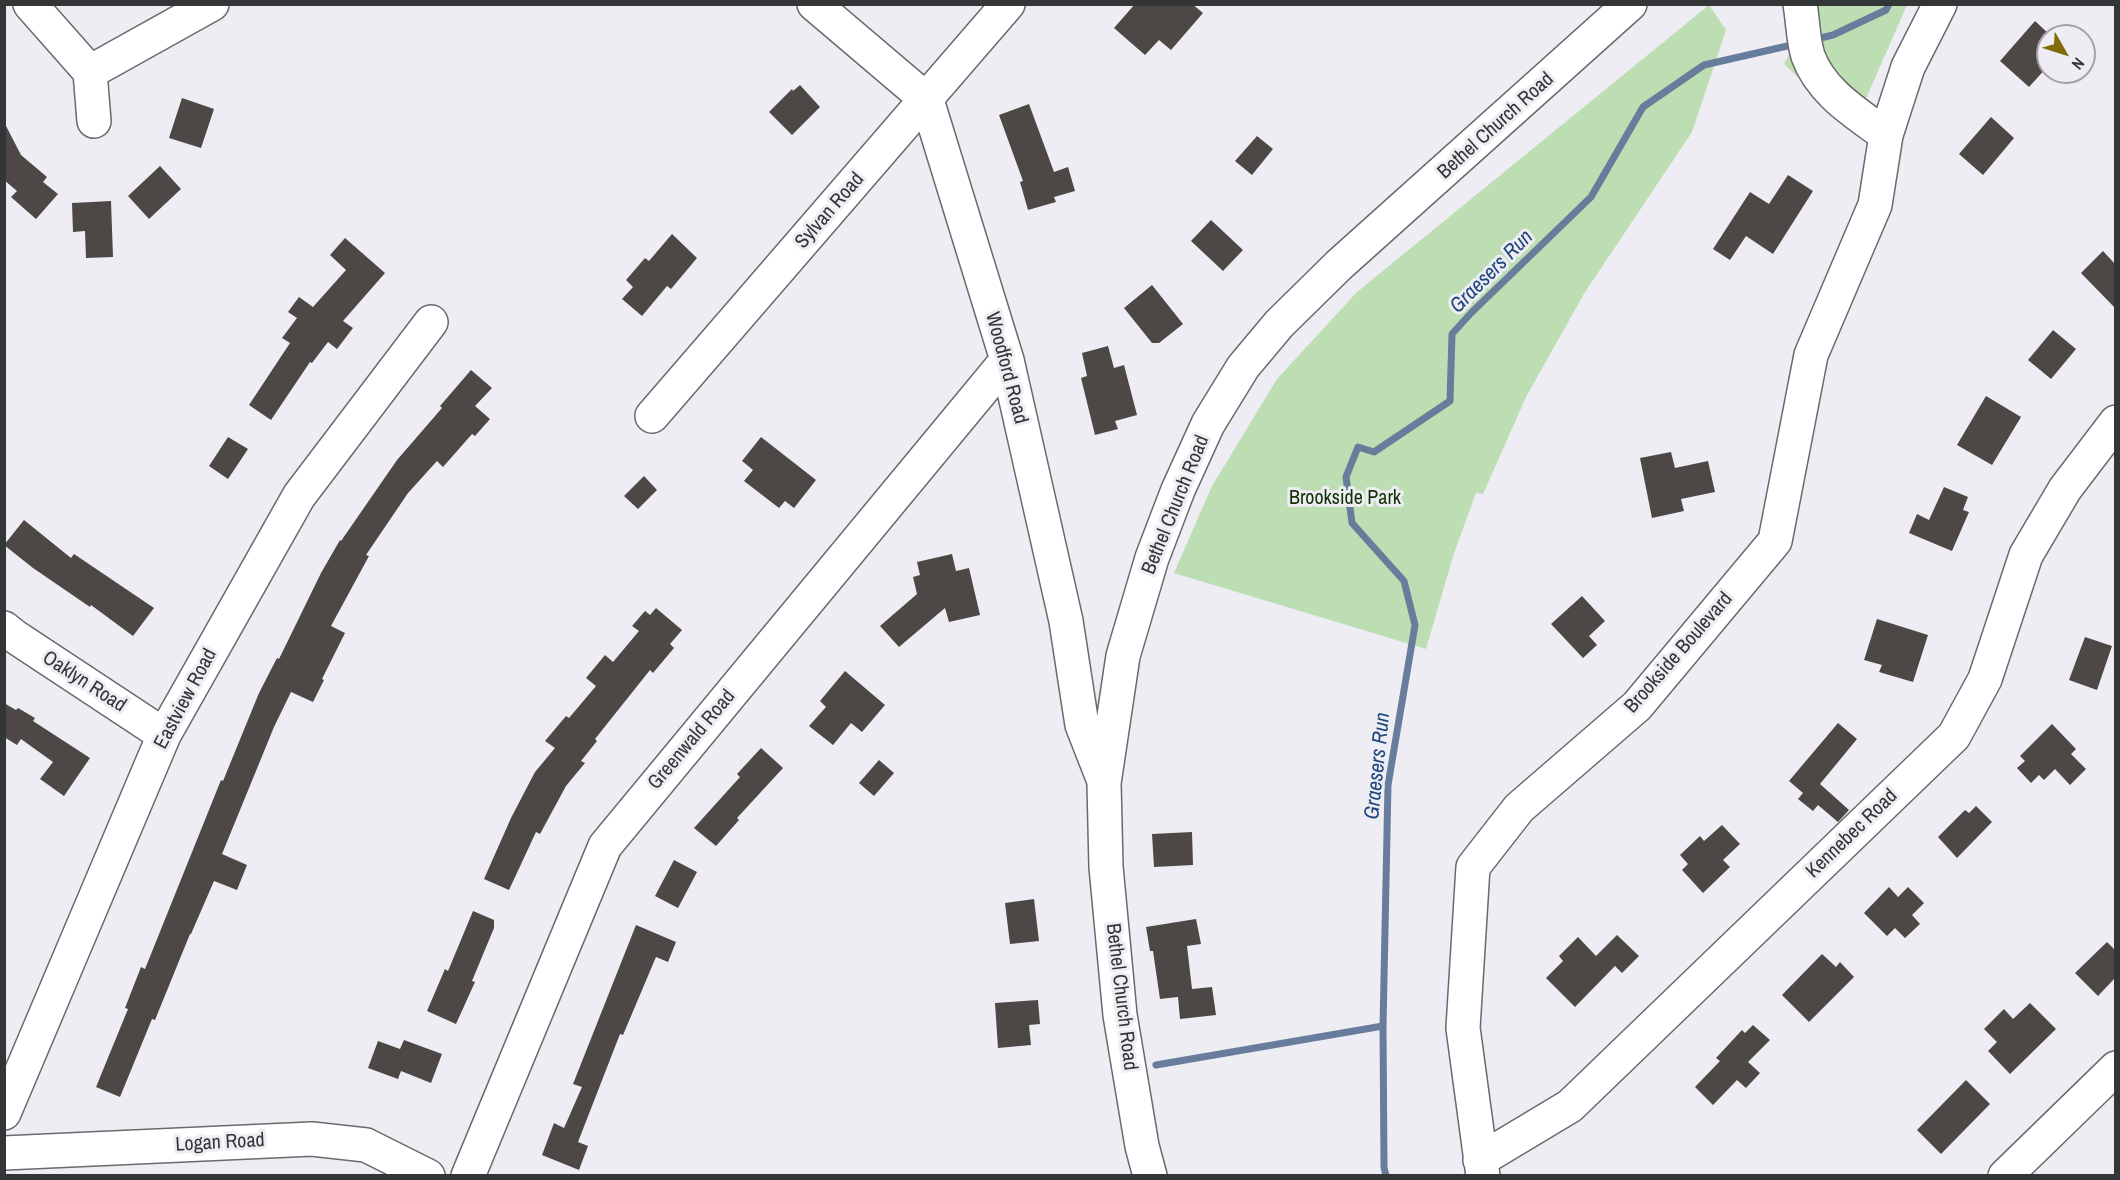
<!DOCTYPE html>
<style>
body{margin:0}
#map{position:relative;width:2120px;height:1180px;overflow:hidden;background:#ededf3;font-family:"Archivo Narrow",sans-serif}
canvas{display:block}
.frame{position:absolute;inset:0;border:6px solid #343537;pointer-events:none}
.north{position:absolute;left:2036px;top:24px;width:60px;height:60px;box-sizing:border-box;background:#ededf3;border:2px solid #a3a3a8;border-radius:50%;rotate:129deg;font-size:16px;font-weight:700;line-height:24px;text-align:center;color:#343537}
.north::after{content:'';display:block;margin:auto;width:21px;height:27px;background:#816c06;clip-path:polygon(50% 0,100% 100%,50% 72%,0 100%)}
</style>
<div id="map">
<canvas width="2120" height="1180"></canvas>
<div class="frame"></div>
<div class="north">N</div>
</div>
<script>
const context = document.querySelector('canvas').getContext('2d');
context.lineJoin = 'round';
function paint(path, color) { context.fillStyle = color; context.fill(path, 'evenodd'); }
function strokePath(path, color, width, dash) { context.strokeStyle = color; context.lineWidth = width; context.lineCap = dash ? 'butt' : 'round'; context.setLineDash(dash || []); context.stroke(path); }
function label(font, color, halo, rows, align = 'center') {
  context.font = font + ' "Archivo Narrow",sans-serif'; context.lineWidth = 6; context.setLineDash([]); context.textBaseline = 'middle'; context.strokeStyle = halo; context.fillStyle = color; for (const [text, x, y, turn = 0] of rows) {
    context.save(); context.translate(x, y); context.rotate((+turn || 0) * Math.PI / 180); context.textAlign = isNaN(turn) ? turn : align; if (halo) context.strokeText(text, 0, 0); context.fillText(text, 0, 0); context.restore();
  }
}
paint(new Path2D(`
 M 1709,5 L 1726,30 L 1692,132 L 1585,292 L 1526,397 L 1483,494 L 1476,493 L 1454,553 L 1426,649 L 1174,573 L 1212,486 L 1277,379 L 1357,292 Z
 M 1815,5 L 1907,5 L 1853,128 L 1784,64 Z`), '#bddeb2');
strokePath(new Path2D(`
 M 1812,40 L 1833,35 L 1886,10 L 1889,4
 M 1156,1065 L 1383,1026
 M 1386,1176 L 1384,1167 L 1383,1026 L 1388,785 L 1415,625 L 1404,581 L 1352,523 L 1346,477 L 1358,447 L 1374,452 L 1450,401 L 1452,334 L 1471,313 L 1591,197 L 1643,107 L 1704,65 L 1796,44`), '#687d9c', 7);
paint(new Path2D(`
 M 1135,4 L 1192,4 L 1203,13 L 1171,50 L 1159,40 L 1145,55 L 1114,28 Z
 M 2035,21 L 2048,33 L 2048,66 L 2029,87 L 2000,61 Z
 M 800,85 L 820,107 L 792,135 L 769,112 L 792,89 L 793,91 Z
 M 182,98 L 214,109 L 201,148 L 169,138 Z
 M 1029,104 L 1054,172 L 1068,167 L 1075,191 L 1054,197 L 1056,202 L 1028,210 L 1020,182 L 1023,181 L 999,115 Z
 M 1991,117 L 2014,138 L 1983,175 L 1959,154 Z
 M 4,122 L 21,155 L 47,177 L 43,182 L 58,194 L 36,219 L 11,197 L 17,191 L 4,180 Z
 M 1257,136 L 1273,149 L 1252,175 L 1235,161 Z
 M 160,166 L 181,189 L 149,219 L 128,196 Z
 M 1788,175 L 1813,191 L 1773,254 L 1746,236 L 1730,260 L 1713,249 L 1750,192 L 1769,204 Z
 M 111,201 L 113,257 L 86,258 L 85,231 L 73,232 L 72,203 Z
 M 1211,220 L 1243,250 L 1223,271 L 1191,241 Z
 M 672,234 L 697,258 L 671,289 L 667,286 L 642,316 L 622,299 L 633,287 L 626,280 L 645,258 L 649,261 Z
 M 345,238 L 385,273 L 343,321 L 353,328 L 337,349 L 328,342 L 312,363 L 310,362 L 271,420 L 249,405 L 290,343 L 282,338 L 297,318 L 288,312 L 299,297 L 313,307 L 346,270 L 330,255 Z
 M 2103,251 L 2115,264 L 2115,308 L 2081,273 Z
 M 1152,285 L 1183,324 L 1159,343 L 1152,343 L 1124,308 Z
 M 2053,330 L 2076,349 L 2051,379 L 2028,360 Z
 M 1108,346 L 1114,368 L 1124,365 L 1137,415 L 1115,421 L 1118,429 L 1095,435 L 1081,378 L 1087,376 L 1082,353 Z
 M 471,370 L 492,388 L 475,406 L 490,419 L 475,436 L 472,434 L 443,467 L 437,461 L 408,493 L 366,555 L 369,556 L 331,626 L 345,633 L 322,679 L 324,680 L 313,702 L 291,692 L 274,727 L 222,854 L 247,865 L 237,890 L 214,881 L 191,934 L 190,934 L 155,1020 L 152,1019 L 120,1097 L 96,1087 L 128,1009 L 125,1008 L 141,967 L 145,969 L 221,780 L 223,781 L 259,693 L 277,658 L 279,659 L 321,573 L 340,540 L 341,541 L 397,460 L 442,408 L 440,406 Z
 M 1986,396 L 2021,417 L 1992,465 L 1957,445 Z
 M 228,437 L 248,449 L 228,479 L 209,466 Z
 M 761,437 L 816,480 L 794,508 L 785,501 L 779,508 L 744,481 L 753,470 L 742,461 Z
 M 1671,452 L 1675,468 L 1708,461 L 1715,492 L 1681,499 L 1684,511 L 1652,518 L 1640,458 Z
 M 644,476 L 657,490 L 638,509 L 624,496 Z
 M 1944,487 L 1968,497 L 1963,510 L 1969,512 L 1952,551 L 1909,533 L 1917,514 L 1929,520 Z
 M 24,520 L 71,558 L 74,554 L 154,608 L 133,636 L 91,605 L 90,607 L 33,568 L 4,545 Z
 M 952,554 L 956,571 L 969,568 L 980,615 L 949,622 L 945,608 L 899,647 L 880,626 L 917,594 L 913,577 L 920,575 L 917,562 Z
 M 1582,596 L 1605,621 L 1589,636 L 1597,645 L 1583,658 L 1551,624 Z
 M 656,608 L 682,630 L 670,644 L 674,648 L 653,673 L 650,670 L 595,739 L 597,741 L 581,761 L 585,763 L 566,786 L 540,834 L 536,832 L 509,890 L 484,879 L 511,818 L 535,772 L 555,748 L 545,741 L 566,716 L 569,718 L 596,686 L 586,678 L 605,655 L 613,662 L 639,631 L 632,626 L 645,611 L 650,615 Z
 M 1877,619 L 1928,635 L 1913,682 L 1879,672 L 1882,665 L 1864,660 Z
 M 2085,637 L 2112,646 L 2097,690 L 2069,680 Z
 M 845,671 L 885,705 L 862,732 L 851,723 L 833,745 L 809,726 L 826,707 L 820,701 Z
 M 4,703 L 16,710 L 18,708 L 35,718 L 33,721 L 90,758 L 64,796 L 40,779 L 53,762 L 21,739 L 17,745 L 4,737 Z
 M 1838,723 L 1857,739 L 1820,784 L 1849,810 L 1838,822 L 1818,805 L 1813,811 L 1798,799 L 1803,793 L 1789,781 Z
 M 2052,724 L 2076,749 L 2071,754 L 2086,769 L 2070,785 L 2055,769 L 2044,780 L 2039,775 L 2031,783 L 2017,768 L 2025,761 L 2020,756 Z
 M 761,748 L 783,768 L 737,818 L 739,820 L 716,846 L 694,828 L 740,777 L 737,774 Z
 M 879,760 L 894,773 L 874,796 L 859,783 Z
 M 1976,806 L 1992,822 L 1957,858 L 1938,837 L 1965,810 L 1969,813 Z
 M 1722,825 L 1740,844 L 1723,860 L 1730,867 L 1703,893 L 1682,870 L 1688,864 L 1680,855 L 1700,836 L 1704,841 Z
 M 1192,832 L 1193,865 L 1154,867 L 1152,834 Z
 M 674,860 L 697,872 L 678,908 L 655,896 Z
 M 1889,887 L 1898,897 L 1908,887 L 1924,903 L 1912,915 L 1920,924 L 1905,938 L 1895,928 L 1887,936 L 1864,913 Z
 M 1034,899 L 1039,941 L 1010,944 L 1005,903 Z
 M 473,911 L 494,920 L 494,928 L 472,981 L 475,982 L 456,1024 L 427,1011 L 445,969 L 448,971 Z
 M 1196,919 L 1201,944 L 1187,946 L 1192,989 L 1212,987 L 1216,1015 L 1180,1019 L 1178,997 L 1160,999 L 1153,951 L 1150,951 L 1146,927 Z
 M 636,925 L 676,942 L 668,962 L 656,957 L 623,1035 L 620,1034 L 578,1142 L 588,1146 L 579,1170 L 542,1155 L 554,1123 L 564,1128 L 582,1087 L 573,1084 Z
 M 1617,935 L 1639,956 L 1622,973 L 1615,966 L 1575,1007 L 1546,978 L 1563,961 L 1559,956 L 1578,937 L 1596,956 Z
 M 2107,942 L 2115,950 L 2115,978 L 2098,996 L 2075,973 Z
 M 1822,954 L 1836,967 L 1840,962 L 1854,977 L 1809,1022 L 1782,995 Z
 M 1038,1000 L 1040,1024 L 1029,1025 L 1031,1045 L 998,1048 L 995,1003 Z
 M 2030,1003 L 2056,1029 L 2010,1074 L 1988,1051 L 1997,1042 L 1984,1029 L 2004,1009 L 2013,1019 Z
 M 1753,1025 L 1770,1040 L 1748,1062 L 1760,1073 L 1746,1088 L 1737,1080 L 1713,1105 L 1695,1087 L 1720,1061 L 1716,1058 L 1742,1030 L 1745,1033 Z
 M 404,1040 L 442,1054 L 431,1083 L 401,1071 L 398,1079 L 368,1068 L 378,1041 L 400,1049 Z
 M 1966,1080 L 1990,1104 L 1941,1154 L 1917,1130 Z`), '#4d4846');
const minor = new Path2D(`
 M 30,4 L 90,72
 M 814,4 L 927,100 L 1007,360 L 1066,621 L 1082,725 L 1104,781
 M 1800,4 C 1803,21 1803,40 1808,56 C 1821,92 1856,113 1886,135
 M 90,72 L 212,4
 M 90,72 L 94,121
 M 652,416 L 1008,4
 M 4,628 L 14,636 L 164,735
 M 4,1113 L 164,735 L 299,496 L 431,322
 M 4,1153 L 312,1139 L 366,1145 L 428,1176
 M 1480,1160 L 1570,1106 L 1954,736 L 1985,679 L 2026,555 L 2065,489 L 2116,422
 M 468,1176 L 605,846 L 1007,360
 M 1150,1176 L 1142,1146 L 1120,1015 L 1106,867 L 1104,783 L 1123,656 L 1152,558 L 1178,490 L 1208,424 L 1243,367 L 1279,324 L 1339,265 L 1630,4
 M 1483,1176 L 1463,1028 L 1473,867 L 1519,808 L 1637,706 L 1775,541 L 1811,355 L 1875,205 L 1886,135 L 1908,67 L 1940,4
 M 2005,1176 L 2116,1068`);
strokePath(minor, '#69696e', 36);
strokePath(minor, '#fff', 33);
label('20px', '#343537', '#ededf3', [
 ["Bethel Church Road",1496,126,-42],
 ["Sylvan Road",830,211,-49],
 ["Woodford Road",1006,368,75],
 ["Bethel Church Road",1176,505,-68],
 ["Brookside Boulevard",1679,653,-49],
 ["Oaklyn Road",84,682,33],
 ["Eastview Road",186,699,-62],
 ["Greenwald Road",692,740,-50],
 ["Kennebec Road",1852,834,-44],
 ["Bethel Church Road",1121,997,83],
 ["Logan Road",220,1143,-3]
]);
label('20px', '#123204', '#ededf3', [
 ["Brookside Park",1345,499]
]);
label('italic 21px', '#1e467c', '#ededf3', [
 ["Graesers Run",1492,272,-45],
 ["Graesers Run",1378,766,-84]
]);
</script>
